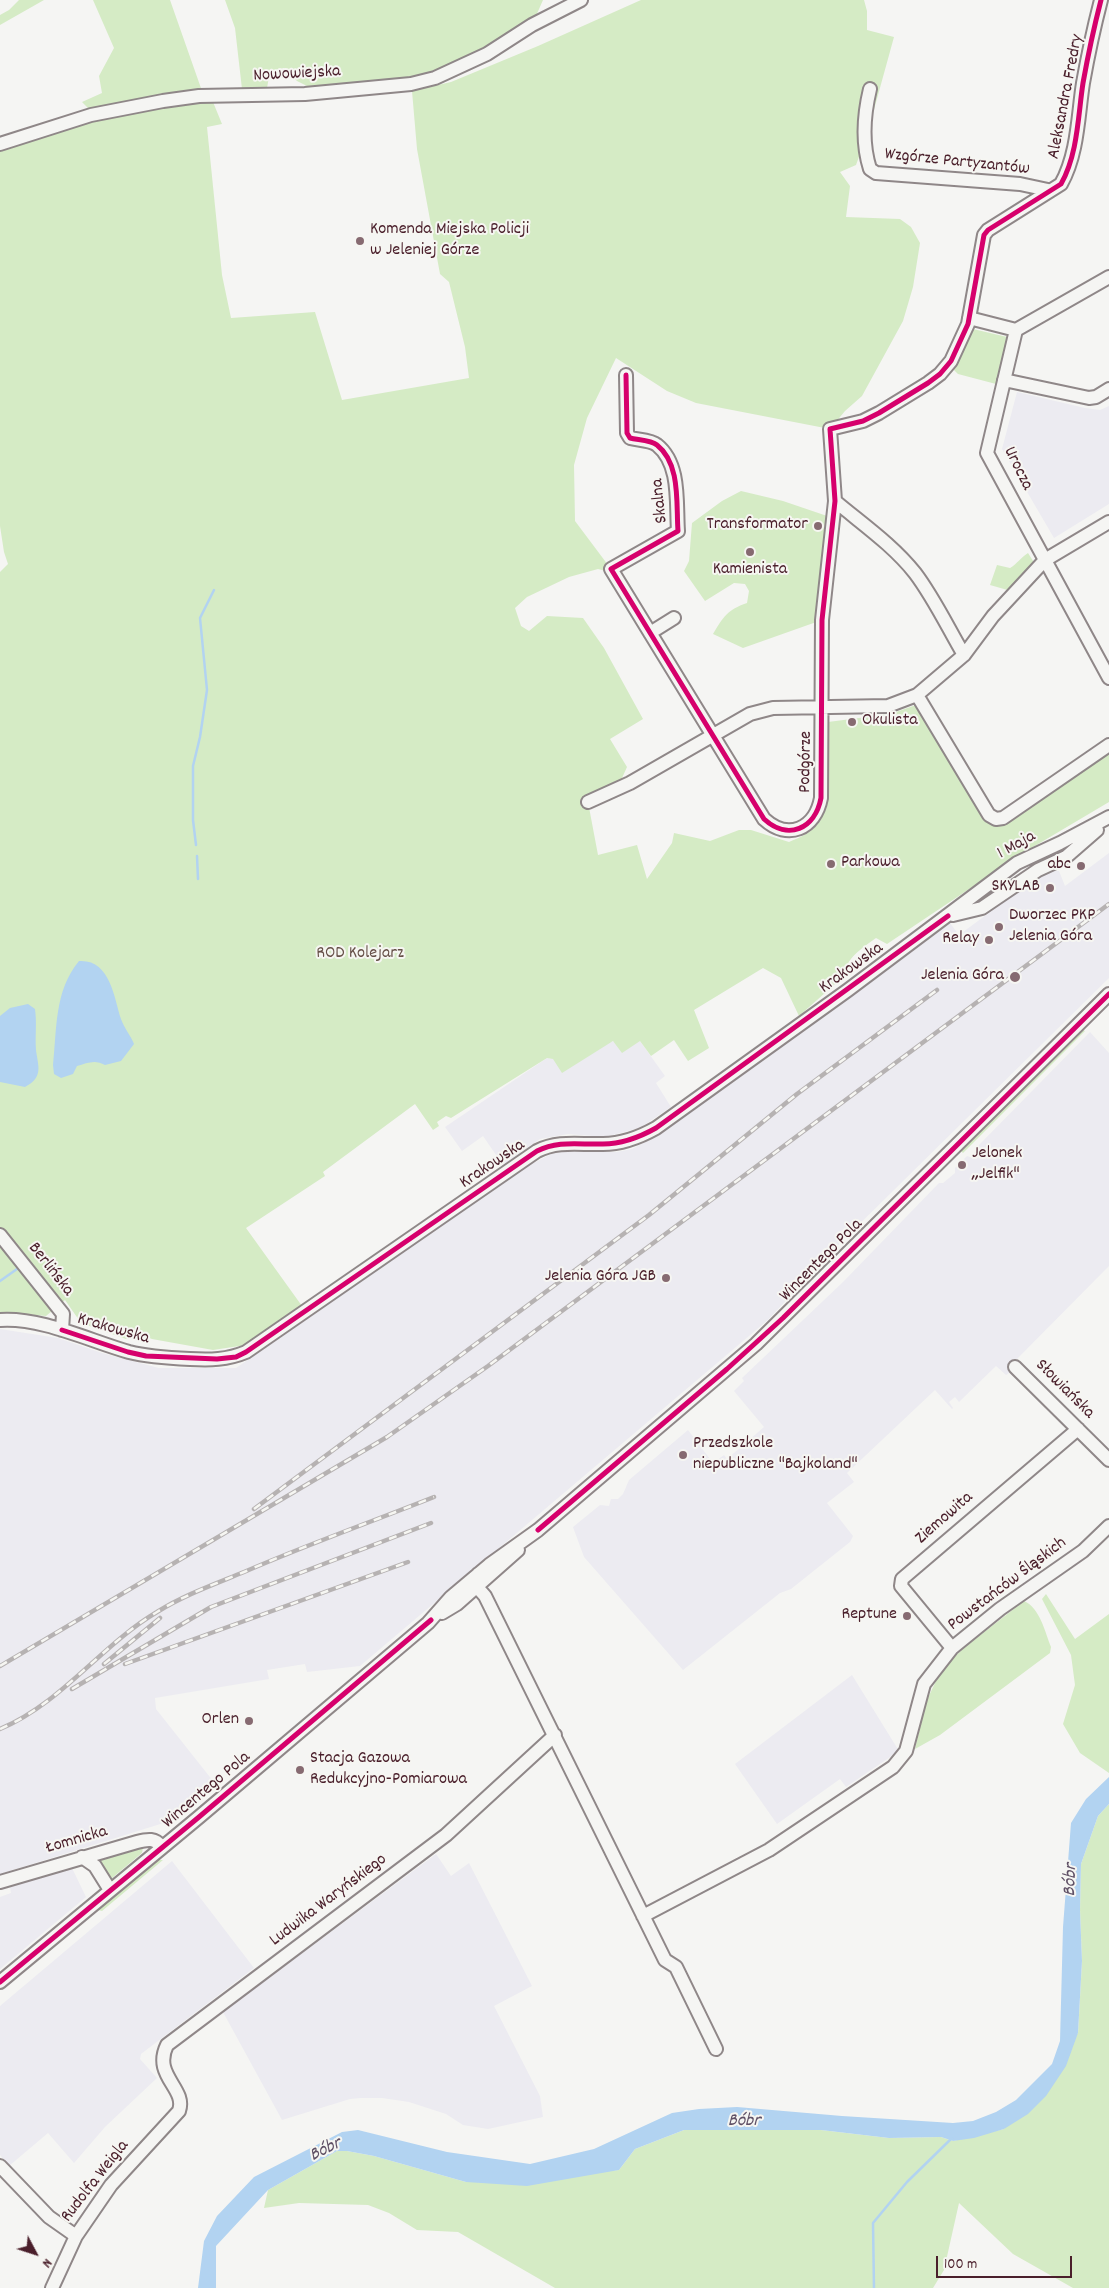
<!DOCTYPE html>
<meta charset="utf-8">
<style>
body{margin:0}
#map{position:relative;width:1109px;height:2288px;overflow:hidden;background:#f5f5f3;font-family:Dekko,sans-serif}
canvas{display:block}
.north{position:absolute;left:10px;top:2228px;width:50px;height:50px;-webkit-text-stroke:4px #f6f6f2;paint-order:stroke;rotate:130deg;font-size:14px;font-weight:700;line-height:20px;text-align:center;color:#4a1f2b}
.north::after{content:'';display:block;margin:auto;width:18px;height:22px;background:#4a1f2b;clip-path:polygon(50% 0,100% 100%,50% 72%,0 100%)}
.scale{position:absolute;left:936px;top:2256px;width:136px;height:22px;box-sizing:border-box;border:2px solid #4a1f2b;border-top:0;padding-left:6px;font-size:15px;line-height:18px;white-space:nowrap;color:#4a1f2b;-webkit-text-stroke:4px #f6f6f2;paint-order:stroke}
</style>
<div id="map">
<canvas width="1109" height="2288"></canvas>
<div class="north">N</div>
<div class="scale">100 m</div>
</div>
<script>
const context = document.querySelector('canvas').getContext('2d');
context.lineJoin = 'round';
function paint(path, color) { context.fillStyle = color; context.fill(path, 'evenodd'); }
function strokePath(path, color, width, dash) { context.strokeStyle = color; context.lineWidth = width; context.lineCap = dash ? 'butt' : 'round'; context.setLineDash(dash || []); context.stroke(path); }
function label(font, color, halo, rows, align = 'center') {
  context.font = font + ' Dekko,sans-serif'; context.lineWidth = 4; context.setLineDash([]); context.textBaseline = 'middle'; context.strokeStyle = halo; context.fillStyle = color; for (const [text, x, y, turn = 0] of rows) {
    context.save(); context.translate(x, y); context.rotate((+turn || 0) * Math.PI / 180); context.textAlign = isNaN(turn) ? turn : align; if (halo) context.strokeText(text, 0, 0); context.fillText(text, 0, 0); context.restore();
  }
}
paint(new Path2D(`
 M 1017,392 L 1085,408 L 1100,410 L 1109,406 L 1109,504 L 1054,538 L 1002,449 Z
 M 1109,853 L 1109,978 L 822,1261 L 769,1319 L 360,1666 L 307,1672 L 305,1664 L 267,1670 L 269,1679 L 155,1698 L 156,1709 L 217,1786 L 187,1813 L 170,1821 L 0,1874 L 0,1329 L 58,1338 L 102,1353 L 159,1368 L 236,1368 L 528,1166 L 551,1154 L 566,1151 L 617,1152 L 632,1149 L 651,1139 L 725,1088 L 950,923 L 959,935 L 1047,870 L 1059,871 L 1065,886 Z
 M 1090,1032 L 1109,1053 L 1109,1266 L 1012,1364 L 1012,1371 L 1006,1375 L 996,1366 L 959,1402 L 955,1397 L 949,1402 L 953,1408 L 952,1409 L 935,1390 L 847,1473 L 854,1482 L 827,1503 L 853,1536 L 850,1542 L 791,1589 L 780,1593 L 683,1670 L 584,1557 L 573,1527 L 600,1505 L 609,1506 L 611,1499 L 618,1499 L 623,1494 L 629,1480 L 688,1430 L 713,1463 L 724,1455 L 727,1459 L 764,1427 L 734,1391 L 744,1381 L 742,1378 L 843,1282 L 939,1183 L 943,1183 L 955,1173 L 955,1168 L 967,1156 L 976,1159 L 981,1154 L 976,1148 Z
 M 614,1041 L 640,1041 L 665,1076 L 656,1083 L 671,1107 L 640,1128 L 605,1137 L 568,1134 L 540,1139 L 503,1165 L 483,1136 L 462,1151 L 445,1127 L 547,1058 L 553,1059 Z
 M 852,1675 L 899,1751 L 846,1787 L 840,1779 L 777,1824 L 735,1764 Z
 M 436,1854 L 451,1876 L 469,1863 L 532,1986 L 494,2006 L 540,2096 L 543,2117 L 488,2129 L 463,2125 L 446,2114 L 409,2102 L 382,2098 L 361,2098 L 350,2099 L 282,2120 L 223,2012 Z
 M 172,1861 L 254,1968 L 141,2054 L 140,2059 L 157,2078 L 105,2127 L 74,2163 L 48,2133 L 9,2166 L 0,2155 L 0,2006 Z
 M 72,1868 L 86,1897 L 0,1969 L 0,1897 L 11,1893 L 10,1887 Z`), '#ecebf1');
paint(new Path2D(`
 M 19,0 L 44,0 L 0,25 L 0,15 L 9,10 Z
 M 93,0 L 170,0 L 202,91 L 91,111 L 82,102 L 102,93 L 99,76 L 114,48 Z
 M 225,0 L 543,0 L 532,25 L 435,78 L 311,88 L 297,81 L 284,68 L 270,71 L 267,88 L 242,89 L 235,28 Z
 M 641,0 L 864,0 L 867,11 L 867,30 L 894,37 L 867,135 L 856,165 L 840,172 L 850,186 L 846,217 L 900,219 L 911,227 L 920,243 L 913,287 L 903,321 L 862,396 L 845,411 L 830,429 L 696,403 L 667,391 L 616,358 L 587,418 L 574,465 L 575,521 L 614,573 L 598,569 L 569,577 L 527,597 L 515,608 L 521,626 L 529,631 L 547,616 L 583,618 L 604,648 L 643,719 L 610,739 L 627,767 L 617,789 L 588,802 L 598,855 L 637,845 L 647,879 L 672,843 L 674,833 L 710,841 L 739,830 L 751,830 L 789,842 C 801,837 813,832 820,821 C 833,801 828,746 828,722 L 890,714 L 916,705 L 989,821 L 1109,750 L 1109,802 L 1023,853 L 887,944 L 876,938 C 861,949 846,958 843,977 L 799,1016 L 781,978 L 763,968 L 694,1010 L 709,1048 L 688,1061 L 674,1040 L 651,1056 L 640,1041 L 622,1053 L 613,1041 L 562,1073 L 553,1059 L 547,1058 L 451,1118 L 446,1116 L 437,1122 L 439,1126 L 433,1130 L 415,1104 L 323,1172 L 325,1176 L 246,1228 L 302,1306 L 246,1345 L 213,1350 L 152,1339 L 142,1335 L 126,1339 L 81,1323 L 65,1300 L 46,1316 L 0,1312 L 0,572 L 8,564 L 4,552 L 0,526 L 0,150 L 31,138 L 114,114 L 200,101 L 213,102 L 222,124 L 207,127 L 222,275 L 231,318 L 315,312 L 342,400 L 469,378 L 465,347 L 449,282 L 440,274 L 417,149 L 412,91 L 451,82 L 538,46 Z
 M 973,329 L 1007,337 L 996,384 L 958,374 L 953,369 L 961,357 Z
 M 741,491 L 783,501 L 833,518 L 822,620 L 743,648 L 713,634 C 724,616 727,610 747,603 L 749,591 L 745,584 L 734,583 L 705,601 L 684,571 L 689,561 L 692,523 L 722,501 Z
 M 1028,553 L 1035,564 L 1011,591 L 990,585 L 997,565 L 1010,568 C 1017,564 1020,558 1028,553 Z
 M 1083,1030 L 1085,1031 L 963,1153 L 961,1151 Z
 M 1046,1594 L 1075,1639 L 1109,1614 L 1109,1773 L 1080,1753 L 1063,1724 L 1075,1685 L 1071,1655 L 1042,1599 Z
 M 1024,1601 C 1040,1608 1045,1632 1051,1647 L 1050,1653 L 940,1735 L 915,1749 L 926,1702 L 935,1683 L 947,1664 L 965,1647 Z
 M 1109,1804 L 1109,2288 L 1073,2288 L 1013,2254 L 959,2203 L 944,2270 L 933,2288 L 555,2288 L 458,2232 L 417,2230 L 389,2213 L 368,2205 L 299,2203 L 264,2208 L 268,2190 L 337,2151 L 347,2151 L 374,2156 L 466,2182 L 619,2170 L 635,2149 L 684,2130 L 821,2130 L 889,2138 L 941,2137 L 953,2141 L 1004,2129 L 1078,2033 L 1082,1961 L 1080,1910 L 1081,1864 L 1098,1816 Z
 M 138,1847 L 143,1848 L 142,1853 L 112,1878 L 109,1878 L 99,1859 Z
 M 157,1860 L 163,1860 L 102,1911 L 98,1910 Z`), '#d5ebc5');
paint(new Path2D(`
 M 79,961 C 110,959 114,997 121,1019 C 124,1028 131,1036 134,1044 L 121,1061 L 105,1065 C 95,1059 87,1063 77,1066 L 73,1074 L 61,1078 L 54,1074 L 53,1065 C 57,1030 54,991 79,961 Z
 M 28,1004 L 35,1009 C 37,1023 35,1036 36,1050 C 38,1066 44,1077 25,1087 L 0,1082 L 0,1016 L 10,1008 Z
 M 1109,1777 L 1109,1804 L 1098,1816 L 1081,1864 L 1080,1910 L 1082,1961 L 1078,2033 L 1066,2066 L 1046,2096 L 1028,2114 L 1004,2129 L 974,2138 L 953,2141 L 941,2137 L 889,2138 L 821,2130 L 684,2130 L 635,2149 L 619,2170 L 527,2186 L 466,2182 L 374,2156 L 347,2151 L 337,2151 L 268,2190 L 216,2246 L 216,2288 L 198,2288 L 204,2241 L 217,2216 L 254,2177 L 342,2132 L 358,2130 L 447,2152 L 530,2164 L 594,2149 L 672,2113 L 699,2109 L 737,2107 L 842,2116 L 953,2123 L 973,2121 L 996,2112 L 1016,2100 L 1052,2064 L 1060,2041 L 1063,1927 L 1071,1823 L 1086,1799 Z`), '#b2d3f1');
strokePath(new Path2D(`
 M 196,845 L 193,820 L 193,766 L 200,737 L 207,690 L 200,618 L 214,590
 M 197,856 L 198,879
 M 0,1281 L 17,1269
 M 874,2288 L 873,2223 L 907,2182 L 952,2138`), '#b2d3f1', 2.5);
const minor = new Path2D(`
 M 870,89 C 864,114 862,144 870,169 L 876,173 L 1020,184 L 1048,190
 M 0,144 L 91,115 L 163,101 L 199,96 L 305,94 L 411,84 L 435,78 L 487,54 L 532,25 L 581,0
 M 969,318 L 1016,330
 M 1016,330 L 987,453 L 1109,678
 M 1016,330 L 1109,277
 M 626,375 L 627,433 L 630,438 C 638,440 651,440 657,445 C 681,464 676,504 678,531 L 611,569 L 764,819 C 788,841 815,829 821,798 L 822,620 L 835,501 L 830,429 L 863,421 L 879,413 L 928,383 L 940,374 L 951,361 L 968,324 L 984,235 L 988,230 L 1061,184 C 1078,154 1078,115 1083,83 C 1088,55 1094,27 1101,0
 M 1004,380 L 1089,398 L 1096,397 L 1109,389
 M 835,501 C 861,523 893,545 915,573 C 934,598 948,628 964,655
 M 650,633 L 674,618
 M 917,695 L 989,815 L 996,819 L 1003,818 L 1109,745
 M 588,802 L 630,783 L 750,714 L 773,708 L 888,706 L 917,695 L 964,655 L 993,616 L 1045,560 L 1109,522
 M 953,915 L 982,908 L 1038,870 L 1066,857 L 1097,830
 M 0,1235 L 63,1314 L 62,1330
 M 0,1320 C 41,1317 90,1341 129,1352 C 149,1357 169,1358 190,1359 C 210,1360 227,1360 246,1352 L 537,1151 C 559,1140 580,1145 603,1144 C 623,1144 640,1137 656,1128 L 848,990 L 1017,863 L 1060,843 L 1109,817
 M 1015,1367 L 1109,1460
 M 478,1574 L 477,1587 L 485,1596 L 665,1960 L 676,1967 L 716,2049
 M 442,1613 L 457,1604 L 518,1550
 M 952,1648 L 901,1586 L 902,1579 L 1078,1429
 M 82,1857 L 95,1866 L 110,1890
 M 0,1882 L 137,1842 C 148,1839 155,1838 162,1847
 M 643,1916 L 769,1850 L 893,1767 L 906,1751 L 924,1684 L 952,1648 L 1000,1609 L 1083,1551 L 1109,1526
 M 0,1982 L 199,1817 L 428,1623 L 451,1597 L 489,1565 L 538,1530 L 756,1344 L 1109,994
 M 0,2166 L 49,2217 L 76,2236
 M 52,2288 L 76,2236 L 111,2185 L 179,2111 C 187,2088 152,2076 167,2045 L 446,1835 L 555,1735`);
strokePath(minor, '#8f8788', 16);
strokePath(minor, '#f5f5f3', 12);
const rail = new Path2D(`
 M 254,1509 L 649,1215 L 797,1094 L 937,990
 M 104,1664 L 160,1618
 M 125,1664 L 408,1562
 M 0,1666 L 387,1437 L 488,1366 L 1109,904
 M 72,1689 L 211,1607 L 431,1523
 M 0,1729 C 62,1703 101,1645 157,1612 C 184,1595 215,1584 244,1572 C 306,1545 371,1522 434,1497`);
strokePath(rail, '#b6b2b2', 4.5);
strokePath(rail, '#f6f6f2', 2.5, [8]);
strokePath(new Path2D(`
 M 626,375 L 627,433 L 630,438 C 638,440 651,440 657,445 C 681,464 676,504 678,531 L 611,569 L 764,819 C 788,841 815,829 821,798 L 822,620 L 835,501 L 830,429 L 863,421 L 879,413 L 928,383 L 940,374 L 951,361 L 968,324 L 984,235 L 988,230 L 1061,184 C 1078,154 1078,115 1083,83 C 1088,55 1094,27 1101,0
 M 62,1330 L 128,1352 L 146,1356 L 217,1359 L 236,1357 L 246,1352 L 537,1151 C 559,1140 580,1145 603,1144 C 623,1144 640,1137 656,1128 L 948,916
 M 538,1530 L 727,1369 L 783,1318 L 1109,994
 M 0,1982 L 199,1817 L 431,1620`), '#d6006c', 5);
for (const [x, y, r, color] of [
 [360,241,5,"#866a71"],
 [818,526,5,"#866a71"],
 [750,552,5,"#866a71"],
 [852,722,5,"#866a71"],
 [831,864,5,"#866a71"],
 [1081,866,5,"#866a71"],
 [1050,888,5,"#866a71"],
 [999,927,5,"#866a71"],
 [989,940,5,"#866a71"],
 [1015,977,6,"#866a71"],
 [962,1165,5,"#866a71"],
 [666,1278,5,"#866a71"],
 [683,1455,5,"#866a71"],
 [907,1616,5,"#866a71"],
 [249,1721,5,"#866a71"],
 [300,1770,5,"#866a71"]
]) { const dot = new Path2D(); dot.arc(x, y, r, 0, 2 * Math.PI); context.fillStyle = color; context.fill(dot); strokePath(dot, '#f6f6f2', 2); }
label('18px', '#4a1f2b', '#f6f6f2', [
 ["Nowowiejska",297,75,-3],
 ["Aleksandra Fredry",1067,97,-79],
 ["Wzgórze Partyzantów",957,163,6],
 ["Urocza",1017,469,64],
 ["Skalna",661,501,-96],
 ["Podgórze",807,762,-89],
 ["1 Maja",1017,846,-29],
 ["Krakowska",852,969,-36],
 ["Krakowska",493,1165,-34],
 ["Wincentego Pola",822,1261,-45],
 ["Berlińska",50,1270,52],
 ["Krakowska",113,1330,16],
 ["Słowiańska",1064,1390,45],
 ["Ziemowita",945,1519,-41],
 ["Powstańców Śląskich",1008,1585,-37],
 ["Wincentego Pola",207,1791,-40],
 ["Łomnicka",77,1841,-16],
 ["Ludwika Waryńskiego",329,1901,-37],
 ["Rudolfa Weigla",96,2182,-52]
]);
label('18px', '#4a1f2b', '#f6f6f2', [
 ["Komenda Miejska Policji",370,231,"left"],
 ["w Jeleniej Górze",370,252,"left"],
 ["Transformator",808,526],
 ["Kamienista",750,571,"center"],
 ["Okulista",862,722,"left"],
 ["Parkowa",841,864,"left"],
 ["abc",1071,866],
 ["SKYLAB",1040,888],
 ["Dworzec PKP",1009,917,"left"],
 ["Jelenia Góra",1009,938,"left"],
 ["Relay",979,940],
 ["Jelenia Góra",1004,977],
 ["Jelonek",972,1155,"left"],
 [",,Jelfik\"",972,1176,"left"],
 ["Jelenia Góra JGB",656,1278],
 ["Przedszkole",693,1445,"left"],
 ["niepubliczne \"Bajkoland\"",693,1466,"left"],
 ["Reptune",897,1616],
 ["Orlen",239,1721],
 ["Stacja Gazowa",310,1760,"left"],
 ["Redukcyjno-Pomiarowa",310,1781,"left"]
], 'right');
label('18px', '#665048', '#f6f6f2', [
 ["ROD Kolejarz",360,955]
]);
label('italic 19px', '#605166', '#f6f6f2', [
 ["Bóbr",1072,1880,-88],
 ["Bóbr",744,2122],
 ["Bóbr",326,2151,-26]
]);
</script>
